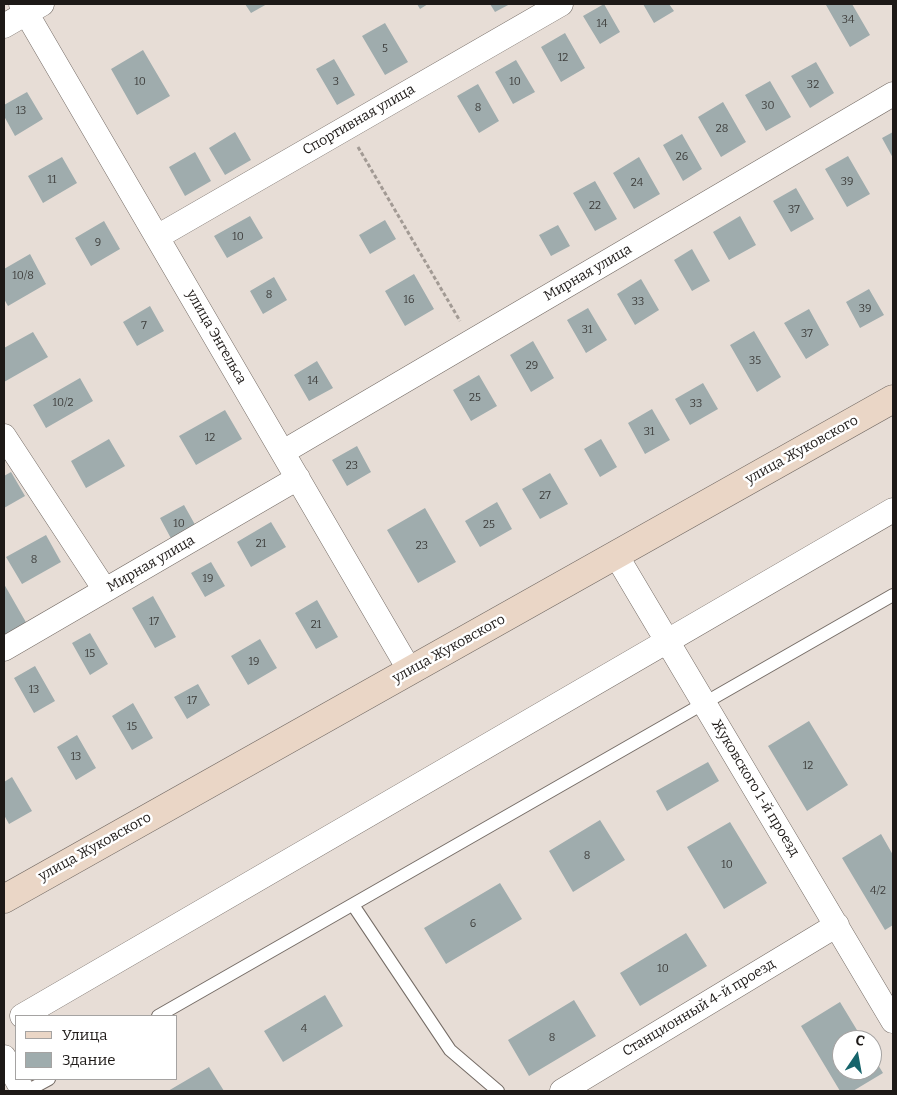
<!DOCTYPE html>
<meta charset="utf-8">
<style>
body{margin:0}
#map{position:relative;width:897px;height:1095px;overflow:hidden;background:#e7ddd6;font-family:Bitter,serif}
canvas{display:block}
.frame{position:absolute;inset:0;border:5px solid #1d1917;pointer-events:none}
.legend{position:absolute;left:15px;top:1015px;width:162px;height:65px;box-sizing:border-box;background:#fff;border:1px solid #a5a3a2;margin:0;padding:6px 9px;list-style:none;font-size:15px;color:#1d1917}
.legend li{display:flex;align-items:center;gap:10px;height:25px}
.legend b{width:25px;border:1px solid #a5a3a2}
.north{position:absolute;left:832px;top:1030px;width:50px;height:50px;box-sizing:border-box;background:#fff;border:1px solid #a5a3a2;border-radius:50%;rotate:12deg;font-size:14px;font-weight:700;line-height:20px;text-align:center;color:#1d1917}
.north::after{content:'';display:block;margin:auto;width:18px;height:22px;background:#16646b;clip-path:polygon(50% 0,100% 100%,50% 72%,0 100%)}
</style>
<div id="map">
<canvas width="897" height="1095"></canvas>
<div class="frame"></div>
<ul class="legend">
<li><b style="height:6px;background:#ead6c6"></b>Улица</li>
<li><b style="height:14px;background:#9facad"></b>Здание</li>
</ul>
<div class="north">С</div>
</div>
<script>
const context = document.querySelector('canvas').getContext('2d');
context.lineJoin = 'round';
function paint(path, color) { context.fillStyle = color; context.fill(path, 'evenodd'); }
function strokePath(path, color, width, dash) { context.strokeStyle = color; context.lineWidth = width; context.lineCap = dash ? 'butt' : 'round'; context.setLineDash(dash || []); context.stroke(path); }
function label(font, color, halo, rows, align = 'center') {
  context.font = font + ' Bitter,serif'; context.lineWidth = 5; context.setLineDash([]); context.textBaseline = 'middle'; context.strokeStyle = halo; context.fillStyle = color; for (const [text, x, y, turn = 0] of rows) {
    context.save(); context.translate(x, y); context.rotate((+turn || 0) * Math.PI / 180); context.textAlign = isNaN(turn) ? turn : align; if (halo) context.strokeText(text, 0, 0); context.fillText(text, 0, 0); context.restore();
  }
}
paint(new Path2D(`
 M 245,4 L 267,4 L 251,13 Z
 M 417,4 L 428,4 L 420,9 Z
 M 490,4 L 510,4 L 495,12 Z
 M 604,4 L 620,32 L 600,44 L 583,16 Z
 M 643,4 L 669,4 L 674,11 L 654,23 Z
 M 829,4 L 852,4 L 870,35 L 850,47 L 826,5 Z
 M 385,23 L 408,62 L 385,75 L 362,36 Z
 M 565,33 L 585,68 L 561,82 L 541,47 Z
 M 143,50 L 170,96 L 137,115 L 111,69 Z
 M 334,59 L 355,95 L 337,105 L 316,69 Z
 M 516,60 L 535,92 L 513,104 L 495,72 Z
 M 816,62 L 834,93 L 810,108 L 791,76 Z
 M 770,81 L 791,117 L 766,131 L 745,95 Z
 M 478,84 L 499,121 L 479,133 L 457,96 Z
 M 27,92 L 43,119 L 15,136 L 4,116 L 4,105 Z
 M 723,102 L 746,142 L 721,157 L 698,117 Z
 M 235,132 L 251,160 L 225,175 L 209,148 Z
 M 893,132 L 893,158 L 882,138 Z
 M 682,134 L 702,169 L 683,181 L 663,145 Z
 M 195,152 L 211,181 L 185,196 L 169,167 Z
 M 848,156 L 870,194 L 847,207 L 825,169 Z
 M 62,157 L 77,183 L 43,203 L 28,176 Z
 M 639,157 L 660,194 L 634,209 L 613,173 Z
 M 595,181 L 617,219 L 595,231 L 573,193 Z
 M 796,188 L 814,219 L 791,232 L 773,201 Z
 M 250,216 L 263,238 L 227,258 L 214,236 Z
 M 740,216 L 756,245 L 729,260 L 713,232 Z
 M 385,220 L 396,239 L 370,254 L 359,235 Z
 M 104,221 L 120,249 L 91,266 L 75,238 Z
 M 558,225 L 570,246 L 551,256 L 539,235 Z
 M 692,249 L 710,281 L 692,291 L 674,260 Z
 M 30,254 L 46,284 L 8,306 L 4,299 L 4,269 Z
 M 414,274 L 434,309 L 405,326 L 385,291 Z
 M 274,277 L 287,300 L 263,314 L 250,291 Z
 M 641,279 L 659,310 L 635,325 L 617,294 Z
 M 869,289 L 884,315 L 860,328 L 846,302 Z
 M 150,306 L 164,331 L 137,346 L 123,322 Z
 M 588,308 L 607,340 L 586,353 L 567,320 Z
 M 809,309 L 829,345 L 806,359 L 784,323 Z
 M 754,331 L 781,377 L 757,392 L 730,345 Z
 M 33,332 L 48,357 L 4,382 L 4,348 Z
 M 533,341 L 554,378 L 531,392 L 510,355 Z
 M 317,361 L 333,388 L 309,401 L 294,375 Z
 M 479,375 L 497,406 L 471,421 L 453,390 Z
 M 80,378 L 93,401 L 46,428 L 33,405 Z
 M 703,383 L 718,409 L 690,425 L 675,399 Z
 M 652,409 L 670,440 L 645,454 L 628,423 Z
 M 225,410 L 242,439 L 196,465 L 179,436 Z
 M 109,439 L 125,466 L 86,488 L 71,461 Z
 M 601,439 L 617,467 L 600,477 L 584,449 Z
 M 357,446 L 371,472 L 347,486 L 332,460 Z
 M 11,472 L 25,496 L 4,508 L 4,476 Z
 M 550,473 L 568,504 L 540,519 L 522,489 Z
 M 497,502 L 512,529 L 480,547 L 465,521 Z
 M 184,505 L 198,530 L 174,544 L 160,518 Z
 M 425,508 L 456,562 L 418,583 L 387,530 Z
 M 271,522 L 286,547 L 251,567 L 237,542 Z
 M 46,535 L 61,562 L 22,584 L 6,557 Z
 M 211,562 L 225,586 L 205,597 L 191,573 Z
 M 4,584 L 27,624 L 4,637 Z
 M 153,596 L 176,637 L 155,648 L 132,608 Z
 M 317,600 L 338,637 L 316,649 L 295,613 Z
 M 90,633 L 108,664 L 90,675 L 72,643 Z
 M 260,639 L 277,668 L 248,685 L 231,656 Z
 M 35,666 L 55,701 L 34,713 L 14,678 Z
 M 198,684 L 210,705 L 187,719 L 174,697 Z
 M 133,703 L 153,738 L 132,750 L 112,716 Z
 M 809,721 L 848,785 L 807,811 L 768,746 Z
 M 77,735 L 96,768 L 76,780 L 57,747 Z
 M 708,762 L 719,781 L 667,811 L 656,791 Z
 M 12,777 L 32,811 L 9,824 L 4,815 L 4,782 Z
 M 600,820 L 625,860 L 573,892 L 549,851 Z
 M 730,822 L 767,883 L 724,909 L 687,847 Z
 M 881,834 L 893,855 L 893,925 L 885,930 L 842,858 Z
 M 500,883 L 522,919 L 446,964 L 424,928 Z
 M 686,933 L 707,966 L 640,1006 L 620,973 Z
 M 325,995 L 343,1026 L 283,1062 L 264,1031 Z
 M 574,1000 L 596,1036 L 529,1076 L 508,1040 Z
 M 840,1002 L 863,1040 L 842,1040 L 842,1070 L 872,1070 L 872,1055 L 883,1073 L 853,1091 L 840,1091 L 801,1026 Z
 M 209,1067 L 224,1091 L 168,1091 Z`), '#9facad');
const lane = new Path2D(`
 M 353,905 L 450,1050 L 498,1091
 M 158,1016 L 893,595
 M 27,1091 L 49,1079`);
const street = new Path2D(`
 M 21,4 L 410,671
 M 4,26 L 42,4
 M 157,237 L 561,4
 M 4,436 L 105,590
 M 283,452 L 893,94
 M 616,555 L 893,1021
 M 4,649 L 298,478
 M 22,1016 L 893,510
 M 4,1057 L 23,1091
 M 562,1091 L 837,925`);
const secondary = new Path2D(`
 M 4,899 L 893,399`);
strokePath(lane, '#756c66', 14);
strokePath(street, '#756c66', 25);
strokePath(secondary, '#756c66', 29);
strokePath(new Path2D(`
 M 358,147 L 460,321`), '#a29a94', 3, [4, 2.5]);
strokePath(lane, '#fff', 12);
strokePath(street, '#fff', 24);
strokePath(secondary, '#ead6c6', 28);
label('11px', '#3e3e3c', null, [
 ["34",848,20],
 ["14",602,24],
 ["5",385,49],
 ["12",563,58],
 ["10",140,82],
 ["3",336,82],
 ["10",515,82],
 ["32",813,85],
 ["30",768,106],
 ["8",478,108],
 ["13",21,111],
 ["28",722,129],
 ["26",682,157],
 ["11",52,180],
 ["39",847,182],
 ["24",637,183],
 ["22",595,206],
 ["37",794,210],
 ["10",238,237],
 ["9",98,243],
 ["10/8",23,276],
 ["8",269,295],
 ["16",409,300],
 ["33",638,302],
 ["39",865,309],
 ["7",144,326],
 ["31",587,330],
 ["37",807,334],
 ["35",755,361],
 ["29",532,366],
 ["14",313,381],
 ["25",475,398],
 ["10/2",63,403],
 ["33",696,404],
 ["31",649,432],
 ["12",210,438],
 ["23",352,466],
 ["27",545,496],
 ["10",179,524],
 ["25",489,525],
 ["21",261,544],
 ["23",422,546],
 ["8",34,560],
 ["19",208,579],
 ["17",154,622],
 ["21",316,625],
 ["15",90,654],
 ["19",254,662],
 ["13",34,690],
 ["17",192,701],
 ["15",132,727],
 ["13",76,757],
 ["12",808,766],
 ["8",587,856],
 ["10",727,865],
 ["4/2",878,891],
 ["6",473,924],
 ["10",663,969],
 ["4",304,1029],
 ["8",552,1038]
]);
label('14px', '#1d1917', '#fff', [
 ["Спортивная улица",359,120,-30],
 ["Мирная улица",588,273,-30],
 ["улица Энгельса",216,337,60],
 ["улица Жуковского",802,450,-29],
 ["Мирная улица",151,564,-30],
 ["улица Жуковского",449,649,-29],
 ["Жуковского 1-й проезд",755,788,59],
 ["улица Жуковского",95,847,-29],
 ["Станционный 4-й проезд",699,1008,-31]
]);
</script>
